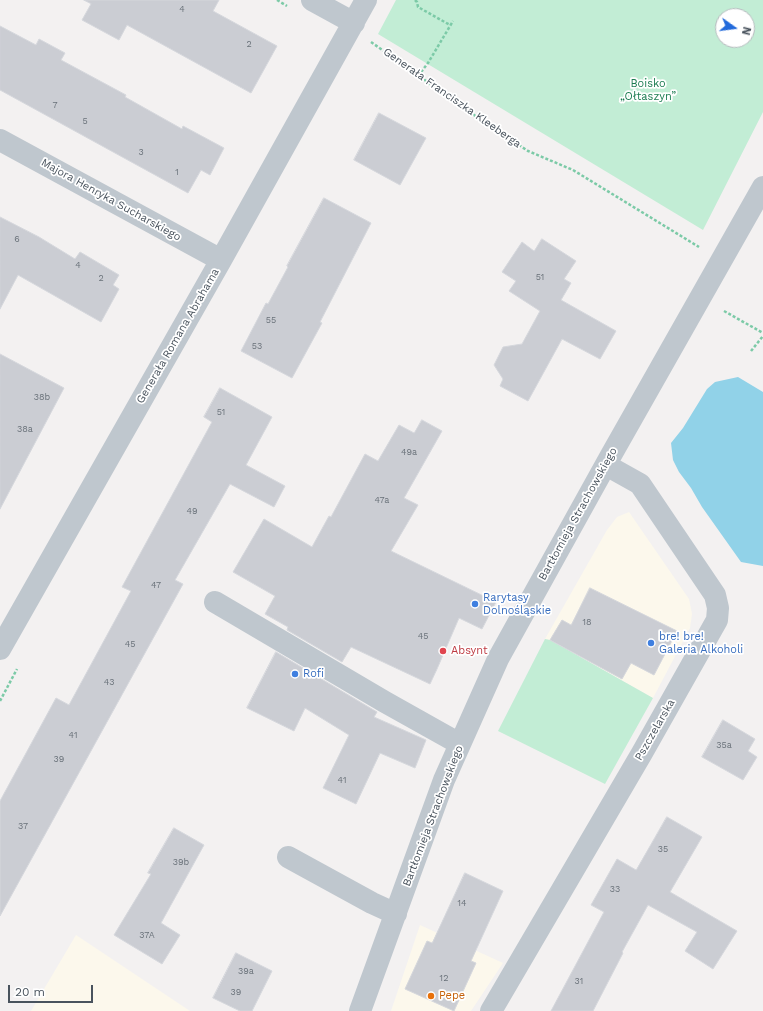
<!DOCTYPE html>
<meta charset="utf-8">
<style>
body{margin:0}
#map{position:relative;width:763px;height:1011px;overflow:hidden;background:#f3f1f1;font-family:"Work Sans",sans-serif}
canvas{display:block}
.north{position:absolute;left:715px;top:8px;width:40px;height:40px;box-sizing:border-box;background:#fff;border:1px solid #b6babe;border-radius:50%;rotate:104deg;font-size:11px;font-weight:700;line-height:16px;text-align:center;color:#49535d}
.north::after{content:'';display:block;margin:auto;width:14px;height:18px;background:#226adb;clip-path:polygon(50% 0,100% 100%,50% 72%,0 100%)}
.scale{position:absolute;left:8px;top:985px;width:85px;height:18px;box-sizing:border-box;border:2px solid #49535d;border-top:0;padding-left:5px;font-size:12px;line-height:14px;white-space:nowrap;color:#49535d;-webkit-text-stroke:3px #fff;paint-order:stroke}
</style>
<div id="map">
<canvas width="763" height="1011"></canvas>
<div class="north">N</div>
<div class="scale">20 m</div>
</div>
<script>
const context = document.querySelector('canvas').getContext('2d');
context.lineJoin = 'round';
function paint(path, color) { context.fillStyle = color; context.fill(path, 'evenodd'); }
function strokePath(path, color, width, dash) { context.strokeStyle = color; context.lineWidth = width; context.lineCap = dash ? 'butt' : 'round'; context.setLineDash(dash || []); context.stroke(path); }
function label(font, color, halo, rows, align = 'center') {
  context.font = font + ' "Work Sans",sans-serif'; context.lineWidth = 3.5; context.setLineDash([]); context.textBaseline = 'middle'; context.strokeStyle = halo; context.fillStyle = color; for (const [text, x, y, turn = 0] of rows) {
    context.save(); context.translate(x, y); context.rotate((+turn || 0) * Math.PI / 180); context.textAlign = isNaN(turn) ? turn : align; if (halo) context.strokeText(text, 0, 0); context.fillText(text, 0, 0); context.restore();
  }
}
paint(new Path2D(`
 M 629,512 L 689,599 L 692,614 L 690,628 L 653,698 L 568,650 L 550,640 L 545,639 L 607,530 L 617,517 Z
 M 420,925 L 503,963 L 471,1011 L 391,1011 Z
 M 76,935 L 190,1011 L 31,1011 Z`), '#fcf8ec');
paint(new Path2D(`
 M 396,0 L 763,0 L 763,112 L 703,230 L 378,34 ZM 723,16 L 747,16 L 747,40 L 723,40 Z
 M 545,639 L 550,640 L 568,650 L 653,698 L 605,784 L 498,731 Z`), '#c2edd5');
paint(new Path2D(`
 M 738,377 L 763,392 L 763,566 L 741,562 L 702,507 L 691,488 L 679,472 L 673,460 L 671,443 L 683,428 L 707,389 L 715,382 Z`), '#91d2e8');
const building = new Path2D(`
 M 84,0 L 219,0 L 213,11 L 277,46 L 251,93 L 127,25 L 119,40 L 82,20 L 91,4 Z
 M 0,26 L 36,45 L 39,39 L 65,53 L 61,60 L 126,95 L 125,97 L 182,129 L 183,126 L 224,148 L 210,175 L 201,170 L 188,193 L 0,90 Z
 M 379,113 L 426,138 L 400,185 L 354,160 Z
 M 324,198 L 371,223 L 320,322 L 322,323 L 292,378 L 241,351 L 266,303 L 268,304 L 288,267 L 287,266 Z
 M 0,217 L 39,237 L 75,259 L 80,252 L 119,275 L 113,285 L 119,289 L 101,322 L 18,275 L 0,309 Z
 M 542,239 L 576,261 L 564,279 L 571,283 L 561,300 L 616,331 L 600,359 L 562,339 L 528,401 L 500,386 L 503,379 L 494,365 L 503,347 L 522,344 L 540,311 L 509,291 L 516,281 L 502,272 L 522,242 L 534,251 Z
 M 0,354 L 64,388 L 0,509 Z
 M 220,388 L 272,417 L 246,465 L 285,486 L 274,507 L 230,484 L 175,580 L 183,584 L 0,916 L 0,801 L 56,698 L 69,705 L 131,591 L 122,587 L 212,422 L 204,417 Z
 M 422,420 L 442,431 L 404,498 L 418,505 L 391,551 L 496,602 L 482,629 L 459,618 L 437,669 L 430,684 L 351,647 L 342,662 L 287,630 L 288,627 L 265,614 L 275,596 L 233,572 L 264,519 L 312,547 L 329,516 L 331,517 L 365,454 L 378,461 L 399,425 L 414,433 Z
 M 590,588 L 677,631 L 654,675 L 631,663 L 622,679 L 550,640 L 562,620 L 571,625 Z
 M 276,652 L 377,712 L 374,717 L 426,740 L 415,768 L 380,753 L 356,804 L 323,788 L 349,735 L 305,708 L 294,731 L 247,708 Z
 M 723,720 L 755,739 L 748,751 L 757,757 L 743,780 L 702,757 Z
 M 667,817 L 702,837 L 670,892 L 737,931 L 713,969 L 685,951 L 697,932 L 648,905 L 622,952 L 623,953 L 593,1011 L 551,1011 L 604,912 L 591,905 L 617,859 L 636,870 Z
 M 174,828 L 204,845 L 161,923 L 180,935 L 162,964 L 114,935 L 151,874 L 148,873 Z
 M 465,873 L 503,891 L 471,961 L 476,963 L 454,1011 L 405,989 L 427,941 L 432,943 Z
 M 236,953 L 272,971 L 252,1011 L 240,1011 L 213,998 Z`);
paint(building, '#cbcdd3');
strokePath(building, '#d5d7dc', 1);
strokePath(new Path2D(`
 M 277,0 L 287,6
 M 415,0 L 417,2 L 418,7 L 450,25
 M 371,42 L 481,120 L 528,151 L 573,170 L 699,247
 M 418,76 L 428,63 L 453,21
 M 724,311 L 763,333
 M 751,351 L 763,336
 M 0,701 L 17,669`), '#7ccaa7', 2.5, [3, 2]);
strokePath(new Path2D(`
 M 312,0 L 354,23
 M 0,140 L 221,260
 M 215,602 L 385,702 L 460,744
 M 0,649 L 221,260 L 366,0
 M 288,857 L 372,903 L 396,914
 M 360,1011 L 444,780 L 498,659 L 610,457 L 763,187
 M 491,1011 L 642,753 L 717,620 L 718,608 L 715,595 L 640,484 L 606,465`), '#bfc7ce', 22);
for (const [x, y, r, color] of [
 [475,604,4,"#3f7fe0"],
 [651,643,4,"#3f7fe0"],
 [443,651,4,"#e0444e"],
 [295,674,4,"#3f7fe0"],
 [431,996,4,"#e8710a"]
]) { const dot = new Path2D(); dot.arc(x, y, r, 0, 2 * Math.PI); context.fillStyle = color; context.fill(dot); strokePath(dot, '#fff', 1.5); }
label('9px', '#6a727a', null, [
 ["4",182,9],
 ["2",249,44],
 ["7",55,105],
 ["5",85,121],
 ["3",141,152],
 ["1",177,172],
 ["6",17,239],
 ["4",78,265],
 ["51",540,277],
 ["2",101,278],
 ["55",271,320],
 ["53",257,346],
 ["38b",42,397],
 ["51",221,412],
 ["38a",25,429],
 ["49a",409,452],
 ["47a",382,500],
 ["49",192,511],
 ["47",156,585],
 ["18",587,622],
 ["45",423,636],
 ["45",130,644],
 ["43",109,682],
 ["41",73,735],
 ["35a",724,745],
 ["39",59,759],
 ["41",342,780],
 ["37",23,826],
 ["35",663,849],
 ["39b",181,862],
 ["33",615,889],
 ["14",462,903],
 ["37A",147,935],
 ["39a",246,971],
 ["12",444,978],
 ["31",579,981],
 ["39",236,992]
]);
label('11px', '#1c7c51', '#fff', [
 ["Boisko",648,84],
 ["„Ołtaszyn”",648,97]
]);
label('11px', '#49535d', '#fff', [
 ["Generała Franciszka Kleeberga",452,98,35],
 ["Majora Henryka Sucharskiego",111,200,29],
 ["Generała Romana Abrahama",178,336,-60],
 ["Bartłomieja Strachowskiego",578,514,-61],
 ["Pszczelarska",655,730,-60],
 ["Bartłomieja Strachowskiego",433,816,-69]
]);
label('11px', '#366cbe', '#fff', [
 ["Rarytasy",483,598],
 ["Dolnośląskie",483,611],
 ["bre! bre!",659,637],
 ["Galeria Alkoholi",659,650],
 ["Rofi",303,674]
], 'left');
label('11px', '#be3a42', '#fff', [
 ["Absynt",451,651]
], 'left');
label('11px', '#c56008', '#fff', [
 ["Pepe",439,996]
], 'left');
</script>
